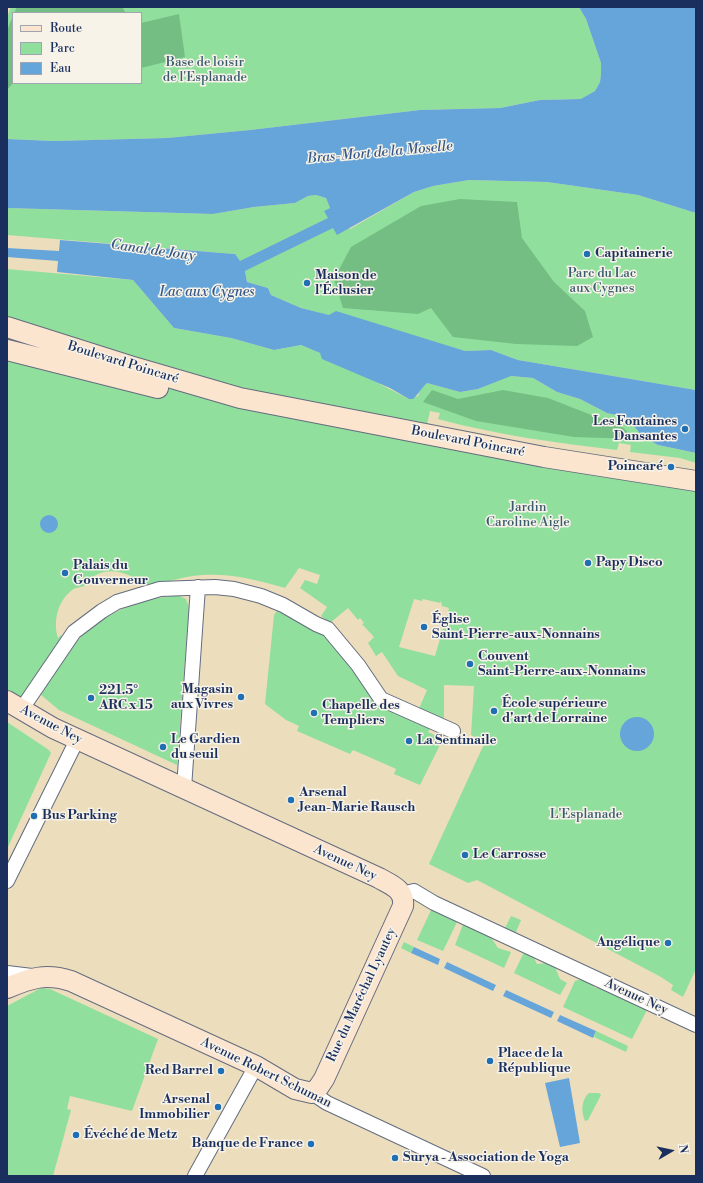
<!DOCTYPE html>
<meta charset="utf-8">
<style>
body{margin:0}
#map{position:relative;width:703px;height:1183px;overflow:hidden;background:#ecdebc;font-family:"Libre Bodoni",serif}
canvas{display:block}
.frame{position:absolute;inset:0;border:8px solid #1b2f5e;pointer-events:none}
.legend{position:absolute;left:12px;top:12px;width:130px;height:72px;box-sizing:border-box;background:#f7f3e8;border:1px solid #9fa5b1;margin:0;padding:5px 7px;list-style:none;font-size:12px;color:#1b2f5e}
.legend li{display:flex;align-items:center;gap:8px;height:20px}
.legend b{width:20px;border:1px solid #9fa5b1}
.north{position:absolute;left:651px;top:1131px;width:40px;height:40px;-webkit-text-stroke:3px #f7f3e8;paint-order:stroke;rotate:81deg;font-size:11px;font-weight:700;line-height:16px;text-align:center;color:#1b2f5e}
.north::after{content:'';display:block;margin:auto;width:14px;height:18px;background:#1b2f5e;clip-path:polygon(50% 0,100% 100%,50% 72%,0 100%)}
</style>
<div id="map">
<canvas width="703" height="1183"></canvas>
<div class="frame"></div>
<ul class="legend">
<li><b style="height:5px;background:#fce5cf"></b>Route</li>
<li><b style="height:11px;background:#91df9d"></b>Parc</li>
<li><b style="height:11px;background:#66a5d9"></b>Eau</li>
</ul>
<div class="north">N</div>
</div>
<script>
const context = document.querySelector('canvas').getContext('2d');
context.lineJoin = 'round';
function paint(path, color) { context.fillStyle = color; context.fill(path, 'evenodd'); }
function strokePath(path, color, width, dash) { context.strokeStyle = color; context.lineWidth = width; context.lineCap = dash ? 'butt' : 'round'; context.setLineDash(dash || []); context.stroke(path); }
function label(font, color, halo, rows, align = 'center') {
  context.font = font + ' "Libre Bodoni",serif'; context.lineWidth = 3; context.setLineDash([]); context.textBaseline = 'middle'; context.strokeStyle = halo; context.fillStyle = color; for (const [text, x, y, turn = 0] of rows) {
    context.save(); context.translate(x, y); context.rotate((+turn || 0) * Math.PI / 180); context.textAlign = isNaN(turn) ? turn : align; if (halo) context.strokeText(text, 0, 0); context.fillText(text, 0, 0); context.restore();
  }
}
paint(new Path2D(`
 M 11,7 L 579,7 L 586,19 L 601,63 L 601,74 L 600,82 L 595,91 L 582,99 L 540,100 L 500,108 L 420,110 L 250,130 L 167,138 L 54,141 L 7,139 L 7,17 ZM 13,13 L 141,13 L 141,83 L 13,83 Z
 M 469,180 L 547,182 L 638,195 L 696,213 L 696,390 L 518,360 L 491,350 L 465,351 L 301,308 L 271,295 L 268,288 L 247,282 L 245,271 L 235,254 L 7,235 L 7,208 L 213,214 L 254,207 L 295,203 L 308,196 L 316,195 L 326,198 L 330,208 L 325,211 L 350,229 L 414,192 L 433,186 Z
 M 7,269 L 133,280 L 174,328 L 231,338 L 274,350 L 301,345 L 320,353 L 409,399 L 418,396 L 421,387 L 427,383 L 460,392 L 478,389 L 510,376 L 533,378 L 557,392 L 580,399 L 607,413 L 616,415 L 633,425 L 643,437 L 658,445 L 696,453 L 696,463 L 680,458 L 630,452 L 631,445 L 619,443 L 617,450 C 557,443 497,435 438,419 L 440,413 L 430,411 L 426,429 L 252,393 L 7,321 Z
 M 7,347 L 696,481 L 696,525 L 695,527 L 696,533 L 696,969 L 683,997 L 671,990 L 673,985 L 661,977 L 477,880 L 468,883 L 429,864 L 485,742 L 471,735 L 474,686 L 444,685 L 444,723 L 418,711 L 427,690 L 398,676 L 382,652 L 376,656 L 368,643 L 374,637 L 362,624 L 364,623 L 360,618 L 358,620 L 348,608 L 330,623 L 321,616 L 327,607 L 300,588 L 305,580 L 317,584 L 320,575 L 299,568 L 285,588 C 258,580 230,573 202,575 C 183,576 164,583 147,587 C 133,575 114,566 96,575 C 90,578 89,582 84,586 C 79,588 75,587 71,591 C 57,602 53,623 58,638 L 61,635 L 63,641 L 24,695 L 19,698 L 7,692 ZM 414,599 L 422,601 L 423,599 L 440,603 L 441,601 L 442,606 L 449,608 L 435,656 L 399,647 Z
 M 177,595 L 186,599 L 189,607 L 177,765 L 59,710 L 41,695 C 73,633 107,604 177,595 Z
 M 279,608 L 325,631 L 378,702 L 432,726 L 428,732 L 443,739 L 420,785 L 394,774 L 396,769 L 394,768 L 353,750 L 350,754 L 297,731 L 299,726 L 286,720 L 265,704 L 274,615 Z
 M 7,722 L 49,750 L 51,753 L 7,849 Z
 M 432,908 L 458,920 L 443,951 L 417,940 Z
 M 511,916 L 521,920 L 514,937 L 503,932 Z
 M 464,922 L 488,933 L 498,948 L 511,952 L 504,968 L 455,945 Z
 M 404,942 L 414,947 L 411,953 L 401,948 Z
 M 524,952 L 533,956 L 537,964 L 548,963 L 555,967 L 560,979 L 567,983 L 560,995 L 514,973 Z
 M 581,979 L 589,981 L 595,988 L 605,988 L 648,1008 L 632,1039 L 563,1007 L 575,981 Z
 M 41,988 L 50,989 L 158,1039 L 132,1111 L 70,1096 L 67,1109 L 71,1110 L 53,1176 L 8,1176 L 7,1006 Z
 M 596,1031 L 628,1046 L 626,1052 L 594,1037 Z
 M 589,1093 L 599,1093 L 601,1095 L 588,1120 L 585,1121 C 581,1112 581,1100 589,1093 Z`), '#91df9d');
paint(new Path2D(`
 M 17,7 L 122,7 L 126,13 L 14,13 Z
 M 179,14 L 185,57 L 141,68 L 141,23 Z
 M 13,16 L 13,83 L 7,90 L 7,30 Z
 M 460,199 L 517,202 L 522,238 L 554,282 L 585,311 L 593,337 L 577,346 L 516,344 L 453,337 L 431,308 L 418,314 L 343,308 L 334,279 L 351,247 L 421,206 Z
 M 432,390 L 458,399 L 503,390 L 548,398 L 622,427 L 636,439 L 574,437 L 476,421 L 423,402 Z`), '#74be84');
paint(new Path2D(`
 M 579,7 L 696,7 L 696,213 L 638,195 L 547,182 L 469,180 L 433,186 L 414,192 L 337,235 L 333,228 L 253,267 L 245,271 L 247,282 L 268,288 L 271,295 L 301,308 L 329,315 L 336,311 L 465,351 L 491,350 L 518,360 L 696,390 L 696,453 L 658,445 L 643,437 L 633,425 L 616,415 L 607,413 L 580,399 L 557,392 L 533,378 L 511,376 L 478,389 L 460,392 L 427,383 C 421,388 419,394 413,399 L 409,399 L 390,388 L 322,359 L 320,353 L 301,345 L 274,350 L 231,338 L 174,328 L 133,280 L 57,272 L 58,261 L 7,257 L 7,248 L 59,251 L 60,240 L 235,254 L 240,261 L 328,218 L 324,211 L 330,208 L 326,198 L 316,195 L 308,196 L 295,203 L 254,207 L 213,214 L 7,208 L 7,139 L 54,141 L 167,138 L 250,130 L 420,110 L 500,108 L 540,100 L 581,99 L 595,91 L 600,82 L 601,74 L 601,63 L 586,19 Z
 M40 524a9 9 0 1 1 18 0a9 9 0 1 1-18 0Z
 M620 734a17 17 0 1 1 34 0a17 17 0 1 1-34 0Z
 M 414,947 L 440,959 L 438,965 L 411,953 Z
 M 447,962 L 496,985 L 493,991 L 444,968 Z
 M 506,990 L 554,1012 L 551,1018 L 503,996 Z
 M 560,1015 L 596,1031 L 593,1038 L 557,1021 Z
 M 569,1078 L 580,1143 L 560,1147 L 545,1083 Z`), '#66a5d9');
const street = new Path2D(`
 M 21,710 L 74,632 L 102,611 L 117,602 L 160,589 L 215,587 L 234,589 L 261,596 L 283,605 L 316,624 L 328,629 L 358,665 L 381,699 L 453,731
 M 184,788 L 198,587
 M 7,881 L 77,740
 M 402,894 L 414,891 L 434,903 L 696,1025
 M 7,973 L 32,976
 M 312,1093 L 327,1103 L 483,1176
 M 195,1176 L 256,1066`);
const secondary = new Path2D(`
 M 7,327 L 130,366 L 240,398 L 544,457 L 696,481
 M 7,350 L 158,388
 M 7,701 L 53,728 L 379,878 C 391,885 405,889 403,906 L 324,1079 L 318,1088 L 312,1093 L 295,1089 L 256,1066 L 71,981 C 45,973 31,978 7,988`);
strokePath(street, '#646c7f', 16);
strokePath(secondary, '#646c7f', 22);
strokePath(street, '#fff', 14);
strokePath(secondary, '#fce5cf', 20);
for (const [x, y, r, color] of [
 [587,254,4,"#1f6fb2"],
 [307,283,4,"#1f6fb2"],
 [685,429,4,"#1f6fb2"],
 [671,467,4,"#1f6fb2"],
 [588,563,4,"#1f6fb2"],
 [65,573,4,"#1f6fb2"],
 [424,627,4,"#1f6fb2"],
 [470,664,4,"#1f6fb2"],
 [241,697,4,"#1f6fb2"],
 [91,698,4,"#1f6fb2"],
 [494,711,4,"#1f6fb2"],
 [314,713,4,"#1f6fb2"],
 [409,741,4,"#1f6fb2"],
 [163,747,4,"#1f6fb2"],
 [291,800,4,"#1f6fb2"],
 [34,816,4,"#1f6fb2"],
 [465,855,4,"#1f6fb2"],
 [668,943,4,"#1f6fb2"],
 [490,1061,4,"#1f6fb2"],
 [221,1071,4,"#1f6fb2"],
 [218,1107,4,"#1f6fb2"],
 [76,1135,4,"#1f6fb2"],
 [311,1144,4,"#1f6fb2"],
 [395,1158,4,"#1f6fb2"]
]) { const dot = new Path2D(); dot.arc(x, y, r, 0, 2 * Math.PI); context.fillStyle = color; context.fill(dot); strokePath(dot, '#f7f3e8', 1.5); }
label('13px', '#385b6e', '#f7f3e8', [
 ["Base de loisir",205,63],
 ["de l'Esplanade",205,78],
 ["Parc du Lac",602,274],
 ["aux Cygnes",602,289],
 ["Jardin",528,508],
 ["Caroline Aigle",528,523],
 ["L'Esplanade",586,815]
]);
label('bold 13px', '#1b2f5e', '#f7f3e8', [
 ["Capitainerie",595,254],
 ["Maison de",315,276],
 ["l'Éclusier",315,291],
 ["Les Fontaines",677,422,"right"],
 ["Dansantes",677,437,"right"],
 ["Poincaré",663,467,"right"],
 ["Papy Disco",596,563],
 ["Palais du",73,566],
 ["Gouverneur",73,581],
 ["Église",432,620],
 ["Saint-Pierre-aux-Nonnains",432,635],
 ["Couvent",478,657],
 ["Saint-Pierre-aux-Nonnains",478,672],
 ["Magasin",233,690,"right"],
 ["aux Vivres",233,705,"right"],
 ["221.5°",99,691],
 ["ARC x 15",99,706],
 ["École supérieure",502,704],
 ["d'art de Lorraine",502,719],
 ["Chapelle des",322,706],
 ["Templiers",322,721],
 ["Le Gardien",171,740],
 ["du seuil",171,755],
 ["La Sentinaile",417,741],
 ["Arsenal",299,793],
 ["Jean-Marie Rausch",299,808],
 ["Bus Parking",42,816],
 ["Le Carrosse",473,855],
 ["Angélique",660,943,"right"],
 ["Place de la",498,1054],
 ["République",498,1069],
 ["Red Barrel",213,1071,"right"],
 ["Arsenal",210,1100,"right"],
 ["Immobilier",210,1115,"right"],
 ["Évéché de Metz",84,1135],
 ["Banque de France",303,1144,"right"],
 ["Surya - Association de Yoga",403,1158]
], 'left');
label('13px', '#1b2f5e', '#f7f3e8', [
 ["Boulevard Poincaré",123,363,17],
 ["Boulevard Poincaré",468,442,11],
 ["Avenue Ney",51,725,28],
 ["Avenue Ney",345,863,25],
 ["Rue du Maréchal Lyautey",362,995,-65],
 ["Avenue Ney",636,997,25],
 ["Avenue Robert Schuman",266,1073,26]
]);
label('italic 14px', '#355889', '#f7f3e8', [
 ["Bras-Mort de la Moselle",380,153,-5],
 ["Canal de Jouy",153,251,8],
 ["Lac aux Cygnes",207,293]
]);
</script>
